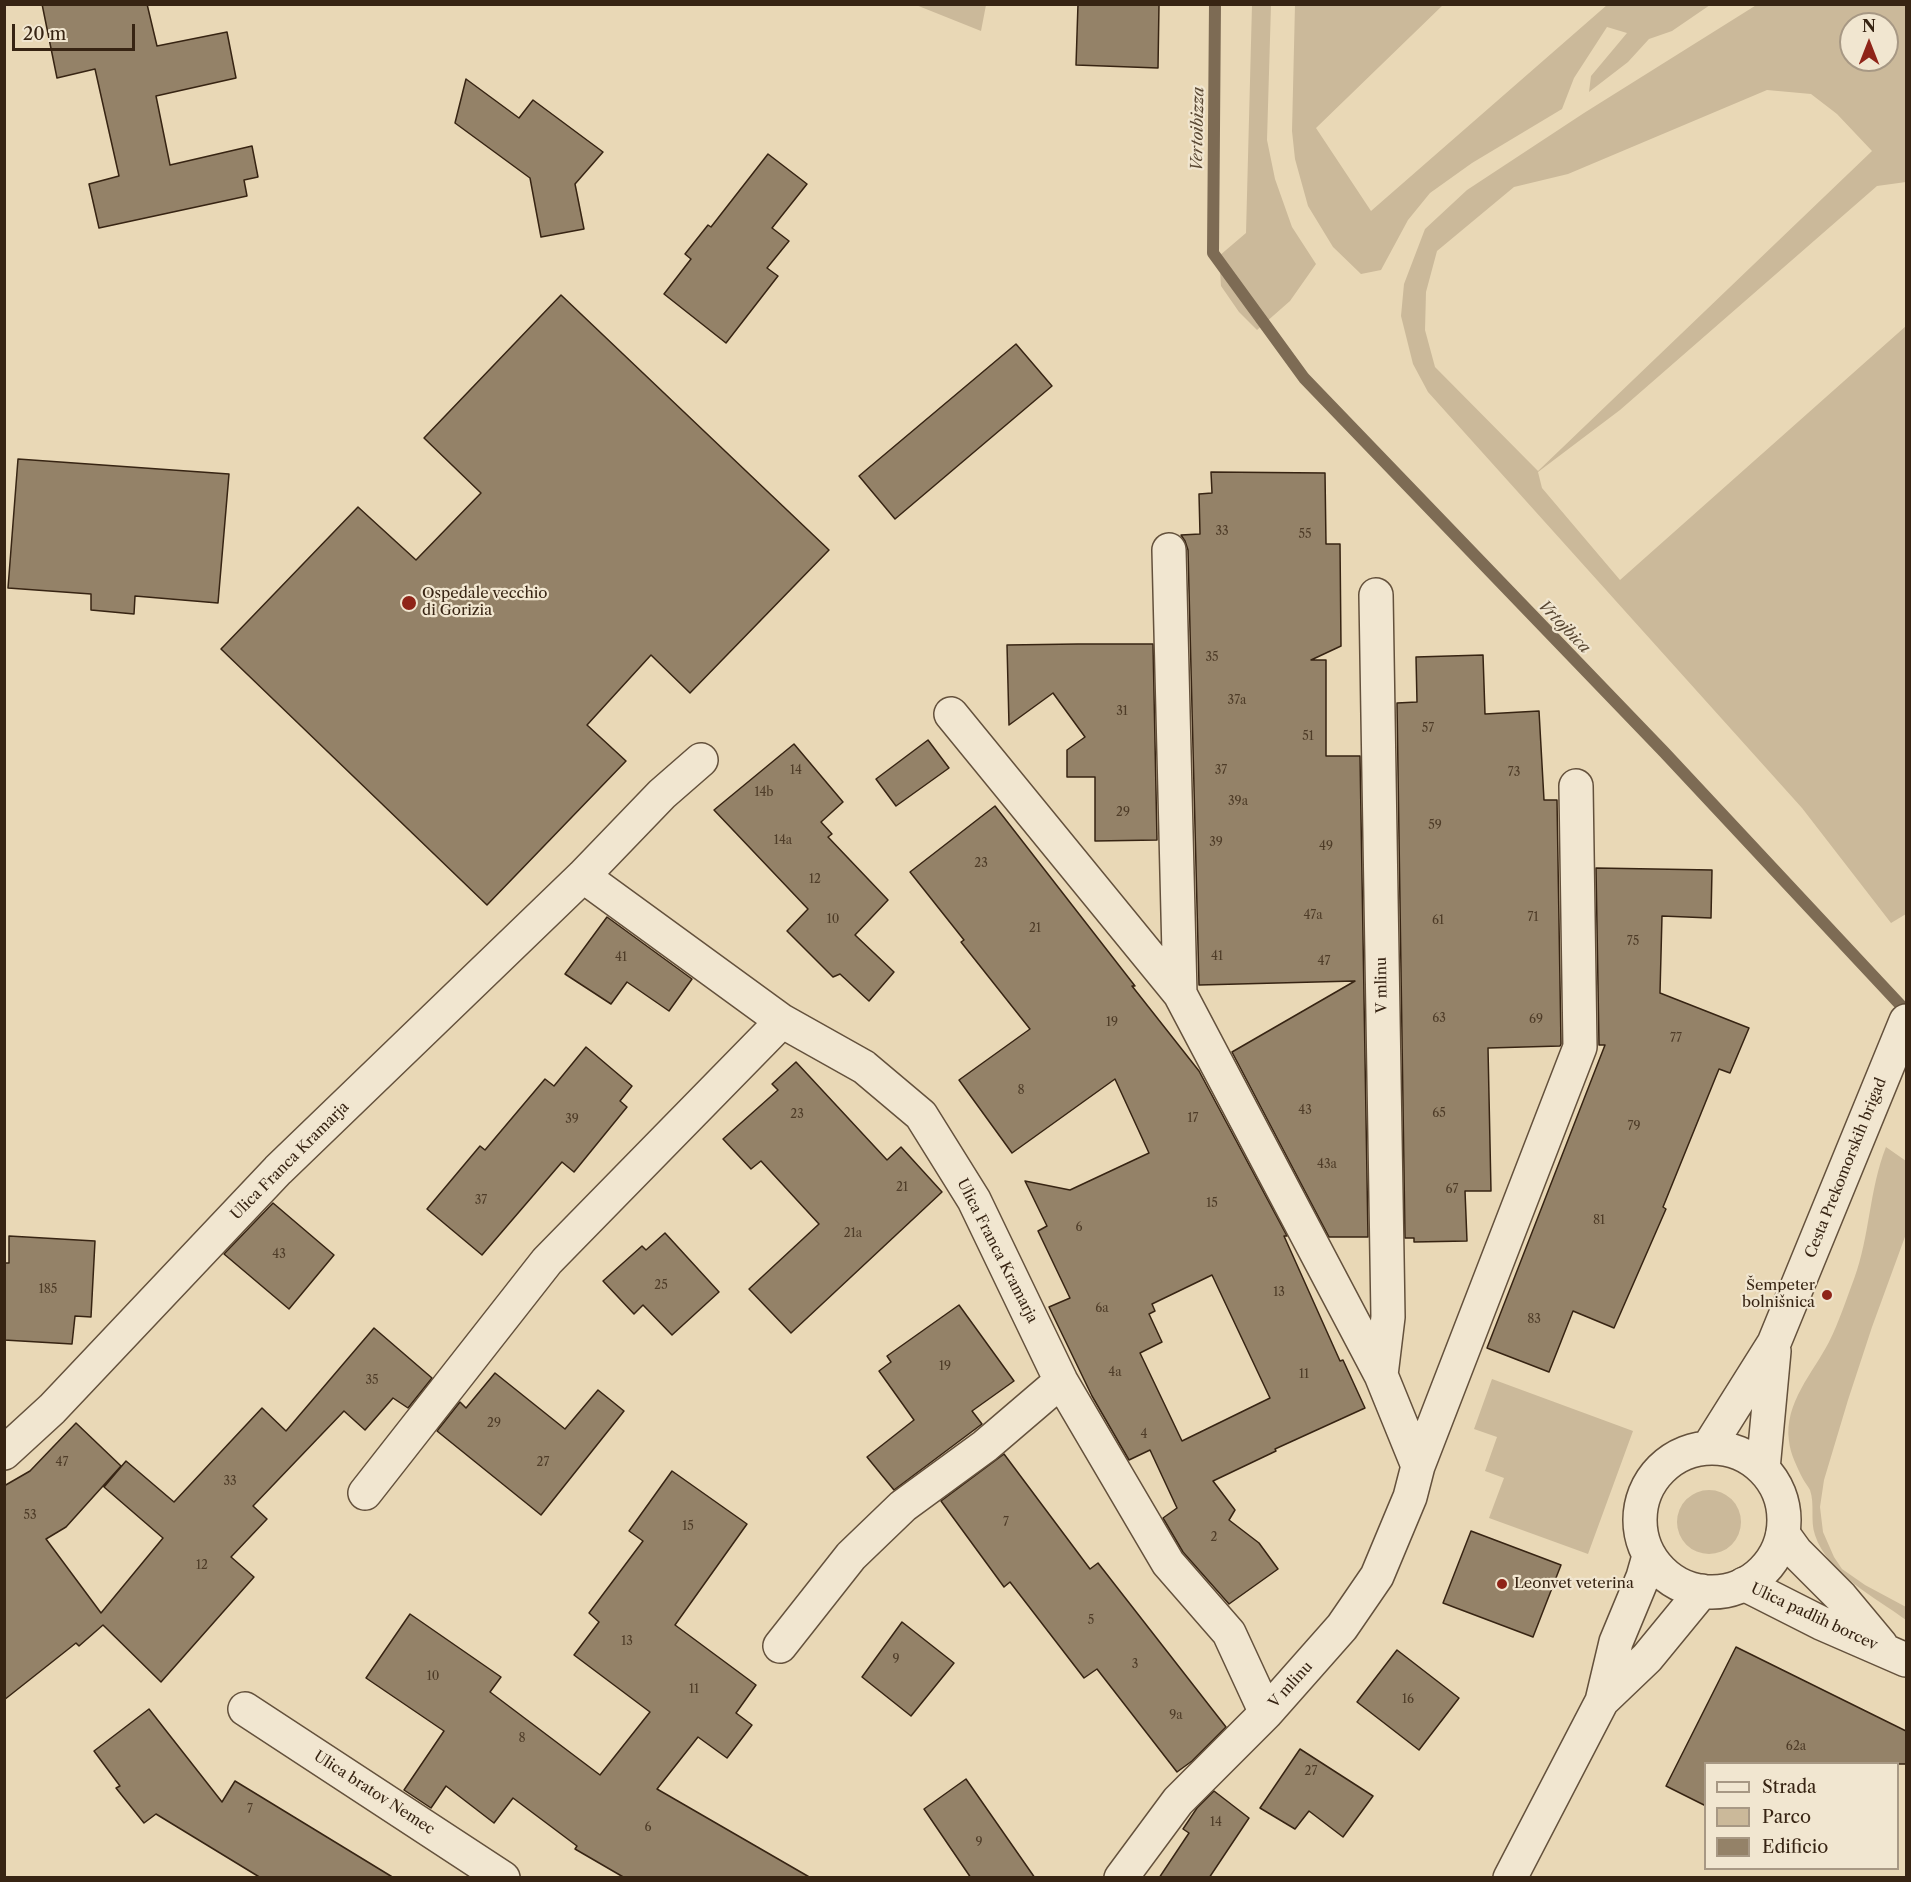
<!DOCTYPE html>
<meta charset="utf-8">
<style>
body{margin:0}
#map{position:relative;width:1911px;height:1882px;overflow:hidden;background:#e9d8b6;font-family:"Libre Caslon Text",serif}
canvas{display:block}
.frame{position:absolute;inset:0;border:6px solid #372413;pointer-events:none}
.legend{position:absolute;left:1704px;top:1762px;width:195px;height:108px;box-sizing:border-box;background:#f1e6d0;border:2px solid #a79884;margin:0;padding:8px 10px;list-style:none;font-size:18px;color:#372413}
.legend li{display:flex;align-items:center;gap:12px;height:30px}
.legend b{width:30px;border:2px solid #a79884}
.north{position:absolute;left:1839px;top:12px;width:60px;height:60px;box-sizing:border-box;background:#f1e6d0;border:2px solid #a79884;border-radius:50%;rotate:0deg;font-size:16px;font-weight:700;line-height:24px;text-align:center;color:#372413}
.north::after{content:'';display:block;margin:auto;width:21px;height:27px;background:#8f2418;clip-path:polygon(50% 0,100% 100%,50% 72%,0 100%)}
.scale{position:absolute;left:12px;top:24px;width:123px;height:27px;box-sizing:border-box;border:3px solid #372413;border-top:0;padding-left:8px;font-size:18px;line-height:21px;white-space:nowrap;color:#372413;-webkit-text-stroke:4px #f1e6d0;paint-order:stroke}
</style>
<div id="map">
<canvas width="1911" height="1882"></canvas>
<div class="frame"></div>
<ul class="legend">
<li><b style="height:8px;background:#f1e6d0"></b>Strada</li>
<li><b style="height:16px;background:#cbb99a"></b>Parco</li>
<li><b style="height:16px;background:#948268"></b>Edificio</li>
</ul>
<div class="north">N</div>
<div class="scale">20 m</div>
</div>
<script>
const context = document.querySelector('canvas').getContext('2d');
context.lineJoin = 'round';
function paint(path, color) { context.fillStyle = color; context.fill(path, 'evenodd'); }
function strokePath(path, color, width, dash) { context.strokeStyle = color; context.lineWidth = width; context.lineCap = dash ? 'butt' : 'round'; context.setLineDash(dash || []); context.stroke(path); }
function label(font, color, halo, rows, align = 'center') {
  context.font = font + ' "Libre Caslon Text",serif'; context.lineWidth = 4.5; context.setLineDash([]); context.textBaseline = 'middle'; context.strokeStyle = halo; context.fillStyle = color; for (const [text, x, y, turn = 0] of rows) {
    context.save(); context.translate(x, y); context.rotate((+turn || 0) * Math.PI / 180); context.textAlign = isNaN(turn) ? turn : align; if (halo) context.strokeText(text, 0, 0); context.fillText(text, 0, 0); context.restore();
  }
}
paint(new Path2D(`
 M 1758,4 L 1906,5 L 1906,182 L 1877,186 L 1620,410 L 1538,472 L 1542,488 L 1620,580 L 1906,326 L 1906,914 L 1891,923 L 1802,808 L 1428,392 L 1413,364 L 1401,316 L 1404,284 L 1425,229 L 1467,190 L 1584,113 ZM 1851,24 L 1887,24 L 1887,60 L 1851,60 ZM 1767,90 L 1811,94 L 1837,114 L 1872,151 L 1538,471 L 1435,367 L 1425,330 L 1426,292 L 1437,251 L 1514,187 L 1568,174 Z
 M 916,5 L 986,5 L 981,31 Z
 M 1252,5 L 1271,5 L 1267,140 L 1275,179 L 1292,227 L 1316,264 L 1290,301 L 1257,330 L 1239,312 L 1221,286 L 1219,256 L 1246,233 Z
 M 1295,5 L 1443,5 L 1316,128 L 1371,211 L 1607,5 L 1710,5 L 1672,31 L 1649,39 L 1628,62 L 1589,92 L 1591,76 L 1627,33 L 1607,27 L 1574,78 L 1562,109 L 1472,163 L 1430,193 L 1408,220 L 1381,270 L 1361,274 L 1333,247 L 1308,206 L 1295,159 L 1292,131 Z
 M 1886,1147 L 1906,1161 L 1906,1234 L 1872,1327 L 1848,1400 L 1824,1480 L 1820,1507 L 1823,1532 L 1834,1557 L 1842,1569 L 1865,1585 L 1906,1607 L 1906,1620 C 1875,1597 1828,1574 1815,1535 C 1810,1521 1815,1504 1810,1490 C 1808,1486 1805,1483 1803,1479 C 1797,1467 1790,1453 1789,1441 C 1784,1403 1813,1373 1829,1342 C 1839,1322 1846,1300 1854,1279 C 1870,1236 1869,1190 1886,1147 Z
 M 1492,1379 L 1633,1431 L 1588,1554 L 1489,1518 L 1504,1478 L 1485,1471 L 1497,1437 L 1474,1429 Z
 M1677 1522a32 32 0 1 1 64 0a32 32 0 1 1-64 0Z`), '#cbb99a');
strokePath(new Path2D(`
 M 1215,4 L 1213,253 L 1304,378 L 1664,752 L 1906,1011`), '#7d6b54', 12);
const building = new Path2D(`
 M 42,4 L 147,4 L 157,46 L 227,32 L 236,78 L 156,96 L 170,165 L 252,146 L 258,177 L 244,180 L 247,196 L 99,228 L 89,184 L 119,176 L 95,69 L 57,78 Z
 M 1078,4 L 1159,4 L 1158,68 L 1076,65 Z
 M 466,79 L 519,118 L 533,100 L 603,152 L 575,184 L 584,229 L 541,237 L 530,178 L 455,123 Z
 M 768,154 L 807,184 L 772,228 L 789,241 L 767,268 L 778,276 L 726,343 L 664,294 L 691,259 L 685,254 L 708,225 L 711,227 Z
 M 561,295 L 829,550 L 690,693 L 651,655 L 587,725 L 626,761 L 487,905 L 221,649 L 358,507 L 416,560 L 481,493 L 424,438 Z
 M 1016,344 L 1052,386 L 895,519 L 859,476 Z
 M 18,459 L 229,474 L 218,603 L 135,596 L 134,614 L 91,610 L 91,594 L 8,588 Z
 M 1211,472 L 1325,473 L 1326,544 L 1340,544 L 1341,646 L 1311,660 L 1326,660 L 1326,756 L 1360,756 L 1368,1237 L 1329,1237 L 1232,1052 L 1355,981 L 1199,985 L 1188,550 L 1185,541 L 1181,535 L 1200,534 L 1199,494 L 1212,493 Z
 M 1078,644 L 1153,644 L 1157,840 L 1095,841 L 1095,777 L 1067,777 L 1067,750 L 1085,737 L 1053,693 L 1009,725 L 1007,645 Z
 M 1483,655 L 1485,714 L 1539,711 L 1544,800 L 1557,800 L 1561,1044 L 1560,1046 L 1488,1048 L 1491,1191 L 1465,1191 L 1467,1241 L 1414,1242 L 1414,1238 L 1405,1238 L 1397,703 L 1417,702 L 1416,657 Z
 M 928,740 L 949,768 L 896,806 L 876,779 Z
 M 794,744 L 843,802 L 821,822 L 832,834 L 828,837 L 888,900 L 855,935 L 894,972 L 869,1001 L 840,974 L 833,977 L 787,931 L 808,909 L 714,810 Z
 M 995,806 L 1135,986 L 1132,986 L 1199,1071 L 1287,1236 L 1284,1236 L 1340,1361 L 1343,1360 L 1365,1408 L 1275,1449 L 1276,1451 L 1213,1481 L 1235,1510 L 1229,1520 L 1259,1543 L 1278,1569 L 1229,1604 L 1183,1552 L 1163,1518 L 1177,1508 L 1150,1450 L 1129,1460 L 1092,1396 L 1049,1307 L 1070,1298 L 1038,1231 L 1047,1226 L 1025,1181 L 1070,1190 L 1149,1153 L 1115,1079 L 1012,1153 L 959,1080 L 1030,1029 L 961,942 L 964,940 L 910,872 ZM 1212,1275 L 1270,1398 L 1182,1441 L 1140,1353 L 1162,1342 L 1149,1314 L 1155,1311 L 1152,1304 Z
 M 1596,868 L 1712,870 L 1711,918 L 1662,916 L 1660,993 L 1749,1028 L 1730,1073 L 1719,1069 L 1663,1207 L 1666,1209 L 1614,1328 L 1573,1311 L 1549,1372 L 1487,1348 L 1605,1045 L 1599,1045 Z
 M 607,917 L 692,979 L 669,1011 L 627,982 L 611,1004 L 565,974 Z
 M 586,1047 L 632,1086 L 620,1101 L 627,1107 L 574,1172 L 562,1162 L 482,1255 L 427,1209 L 480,1146 L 485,1150 L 545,1079 L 554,1086 Z
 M 796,1062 L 887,1160 L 901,1147 L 942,1192 L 791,1333 L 749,1289 L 819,1224 L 761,1161 L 751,1169 L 723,1139 L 778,1090 L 772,1084 Z
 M 273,1203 L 334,1255 L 289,1309 L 224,1254 Z
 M 665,1233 L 719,1292 L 672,1335 L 643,1305 L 634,1314 L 603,1281 L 642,1246 L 646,1250 Z
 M 9,1236 L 95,1241 L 91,1317 L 75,1316 L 72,1344 L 4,1340 L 4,1263 L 9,1263 Z
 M 959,1305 L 1014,1381 L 972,1411 L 982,1424 L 894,1490 L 867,1457 L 914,1420 L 879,1371 L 891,1362 L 887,1356 Z
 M 374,1328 L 432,1378 L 408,1408 L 393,1398 L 365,1430 L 344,1411 L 253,1506 L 267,1519 L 231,1557 L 254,1577 L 161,1682 L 103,1625 L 79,1646 L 76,1643 L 4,1700 L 4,1486 L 30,1471 L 76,1423 L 121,1466 L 66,1527 L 46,1539 L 101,1613 L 163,1538 L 104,1487 L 126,1461 L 174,1502 L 262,1408 L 286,1431 Z
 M 495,1373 L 565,1429 L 598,1390 L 624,1411 L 541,1515 L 437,1431 L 460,1402 L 466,1408 Z
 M 1004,1454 L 1090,1569 L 1098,1563 L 1226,1727 L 1192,1761 L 1177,1772 L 1097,1669 L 1084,1678 L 1010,1582 L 1004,1587 L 941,1501 Z
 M 672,1471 L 747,1524 L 675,1625 L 756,1685 L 736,1713 L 752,1725 L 727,1758 L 698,1737 L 657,1789 L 811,1878 L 625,1878 L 575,1849 L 577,1846 L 513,1798 L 494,1823 L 446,1786 L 431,1808 L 404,1790 L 444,1731 L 366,1678 L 410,1614 L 501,1677 L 490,1692 L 600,1775 L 650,1712 L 574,1655 L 599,1622 L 589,1613 L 643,1541 L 629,1531 Z
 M 1471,1531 L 1561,1565 L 1533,1637 L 1443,1603 Z
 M 902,1622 L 954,1663 L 911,1716 L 862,1677 Z
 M 1736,1647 L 1906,1731 L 1906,1764 L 1706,1764 L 1706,1806 L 1666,1786 Z
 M 1397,1650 L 1459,1698 L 1419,1750 L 1357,1702 Z
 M 149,1709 L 222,1802 L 235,1781 L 394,1878 L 261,1878 L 156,1814 L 144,1823 L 116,1788 L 120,1786 L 94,1751 Z
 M 1300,1749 L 1373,1796 L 1343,1837 L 1309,1811 L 1295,1829 L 1260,1808 Z
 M 966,1779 L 1035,1878 L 971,1878 L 924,1809 Z
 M 1214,1791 L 1249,1818 L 1209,1878 L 1159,1878 L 1189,1833 L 1183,1829 L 1197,1808 Z`);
paint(building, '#948268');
strokePath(building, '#372413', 1.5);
const minor = new Path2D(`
 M 1169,550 L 1180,994
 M 1376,595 L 1388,1317 L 1381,1375
 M 951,714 L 1180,994 L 1381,1375 L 1418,1466
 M 583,876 L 782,1021
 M 4,1453 L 52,1409 L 278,1170 L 583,876 L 662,794 L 701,760
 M 365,1493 L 547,1261 L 782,1021 L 864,1067 L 921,1115 L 974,1200 L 1061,1381 L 1168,1563 L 1229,1633 L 1266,1713
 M 1783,1534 L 1796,1552 L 1841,1597 L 1881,1645
 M 1744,1584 L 1821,1623 L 1906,1660
 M 780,1646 L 851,1556 L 903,1506 L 985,1446 L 1061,1381
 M 245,1709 L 503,1878
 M 1121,1878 L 1178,1801 L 1266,1713 L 1342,1627 L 1377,1576 L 1410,1497 L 1418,1466 L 1580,1047 L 1576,786`);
const tertiary = new Path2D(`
 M 1708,1448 L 1774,1343 L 1906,1021
 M1640 1520a72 72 0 1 1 144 0a72 72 0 1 1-144 0Z
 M 1763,1469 L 1774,1351
 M 1602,1701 L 1647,1658 L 1702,1591
 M 1510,1878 L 1602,1701 L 1616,1642 L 1643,1577 L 1649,1556`);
strokePath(minor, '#64513c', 36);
strokePath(tertiary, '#64513c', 36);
strokePath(minor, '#f1e6d0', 33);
strokePath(tertiary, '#f1e6d0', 33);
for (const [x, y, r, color] of [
 [409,603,8,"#8f2418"],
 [1827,1295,6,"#8f2418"],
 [1502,1584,6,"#8f2418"]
]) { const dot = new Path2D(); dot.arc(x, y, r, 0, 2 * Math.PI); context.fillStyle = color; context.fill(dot); strokePath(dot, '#f1e6d0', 2); }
label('12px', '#4e3c28', null, [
 ["33",1222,532],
 ["55",1305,535],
 ["35",1212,658],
 ["37a",1237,701],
 ["31",1122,712],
 ["57",1428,729],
 ["51",1308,737],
 ["14",796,771],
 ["37",1221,771],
 ["73",1514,773],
 ["14b",764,793],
 ["39a",1238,802],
 ["29",1123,813],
 ["59",1435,826],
 ["14a",783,841],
 ["39",1216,843],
 ["49",1326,847],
 ["23",981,864],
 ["12",815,880],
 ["47a",1313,916],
 ["71",1533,918],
 ["10",833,920],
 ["61",1438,921],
 ["21",1035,929],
 ["75",1633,942],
 ["41",1217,957],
 ["41",621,958],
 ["47",1324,962],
 ["63",1439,1019],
 ["69",1536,1020],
 ["19",1112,1023],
 ["77",1676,1039],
 ["8",1021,1091],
 ["43",1305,1111],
 ["65",1439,1114],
 ["23",797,1115],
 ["17",1193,1119],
 ["39",572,1120],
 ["79",1634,1127],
 ["43a",1327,1165],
 ["21",902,1188],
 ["67",1452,1190],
 ["37",481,1201],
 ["15",1212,1204],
 ["81",1599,1221],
 ["6",1079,1228],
 ["21a",853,1234],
 ["43",279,1255],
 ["25",661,1286],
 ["185",48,1290],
 ["13",1279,1293],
 ["6a",1102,1309],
 ["83",1534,1320],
 ["19",945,1367],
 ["4a",1115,1373],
 ["11",1304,1375],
 ["35",372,1381],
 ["29",494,1424],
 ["4",1144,1435],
 ["47",62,1463],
 ["27",543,1463],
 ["33",230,1482],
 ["53",30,1516],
 ["7",1006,1523],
 ["15",688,1527],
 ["2",1214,1538],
 ["12",202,1566],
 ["5",1091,1621],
 ["13",627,1642],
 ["9",896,1660],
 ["3",1135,1665],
 ["10",433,1677],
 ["11",694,1690],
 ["16",1408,1700],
 ["9a",1176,1716],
 ["8",522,1739],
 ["62a",1796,1747],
 ["27",1311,1772],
 ["7",250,1810],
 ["14",1216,1823],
 ["6",648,1828],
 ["9",979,1843]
]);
label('15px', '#372413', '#f1e6d0', [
 ["Ospedale vecchio",422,594],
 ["di Gorizia",422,611],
 ["Šempeter",1815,1286,"right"],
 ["bolnišnica",1815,1303,"right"],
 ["Leonvet veterina",1514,1584]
], 'left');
label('15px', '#372413', '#f1e6d0', [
 ["V mlinu",1382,985,-91],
 ["Ulica Franca Kramarja",290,1161,-45],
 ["Cesta Prekomorskih brigad",1846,1168,-68],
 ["Ulica Franca Kramarja",997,1251,63],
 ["Ulica padlih borcev",1814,1617,25],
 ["V mlinu",1291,1685,-48],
 ["Ulica bratov Nemec",374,1793,33]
]);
label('italic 16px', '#5a4833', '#f1e6d0', [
 ["Vertoibizza",1198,129,-89],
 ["Vrtojbica",1564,627,46]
]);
</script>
